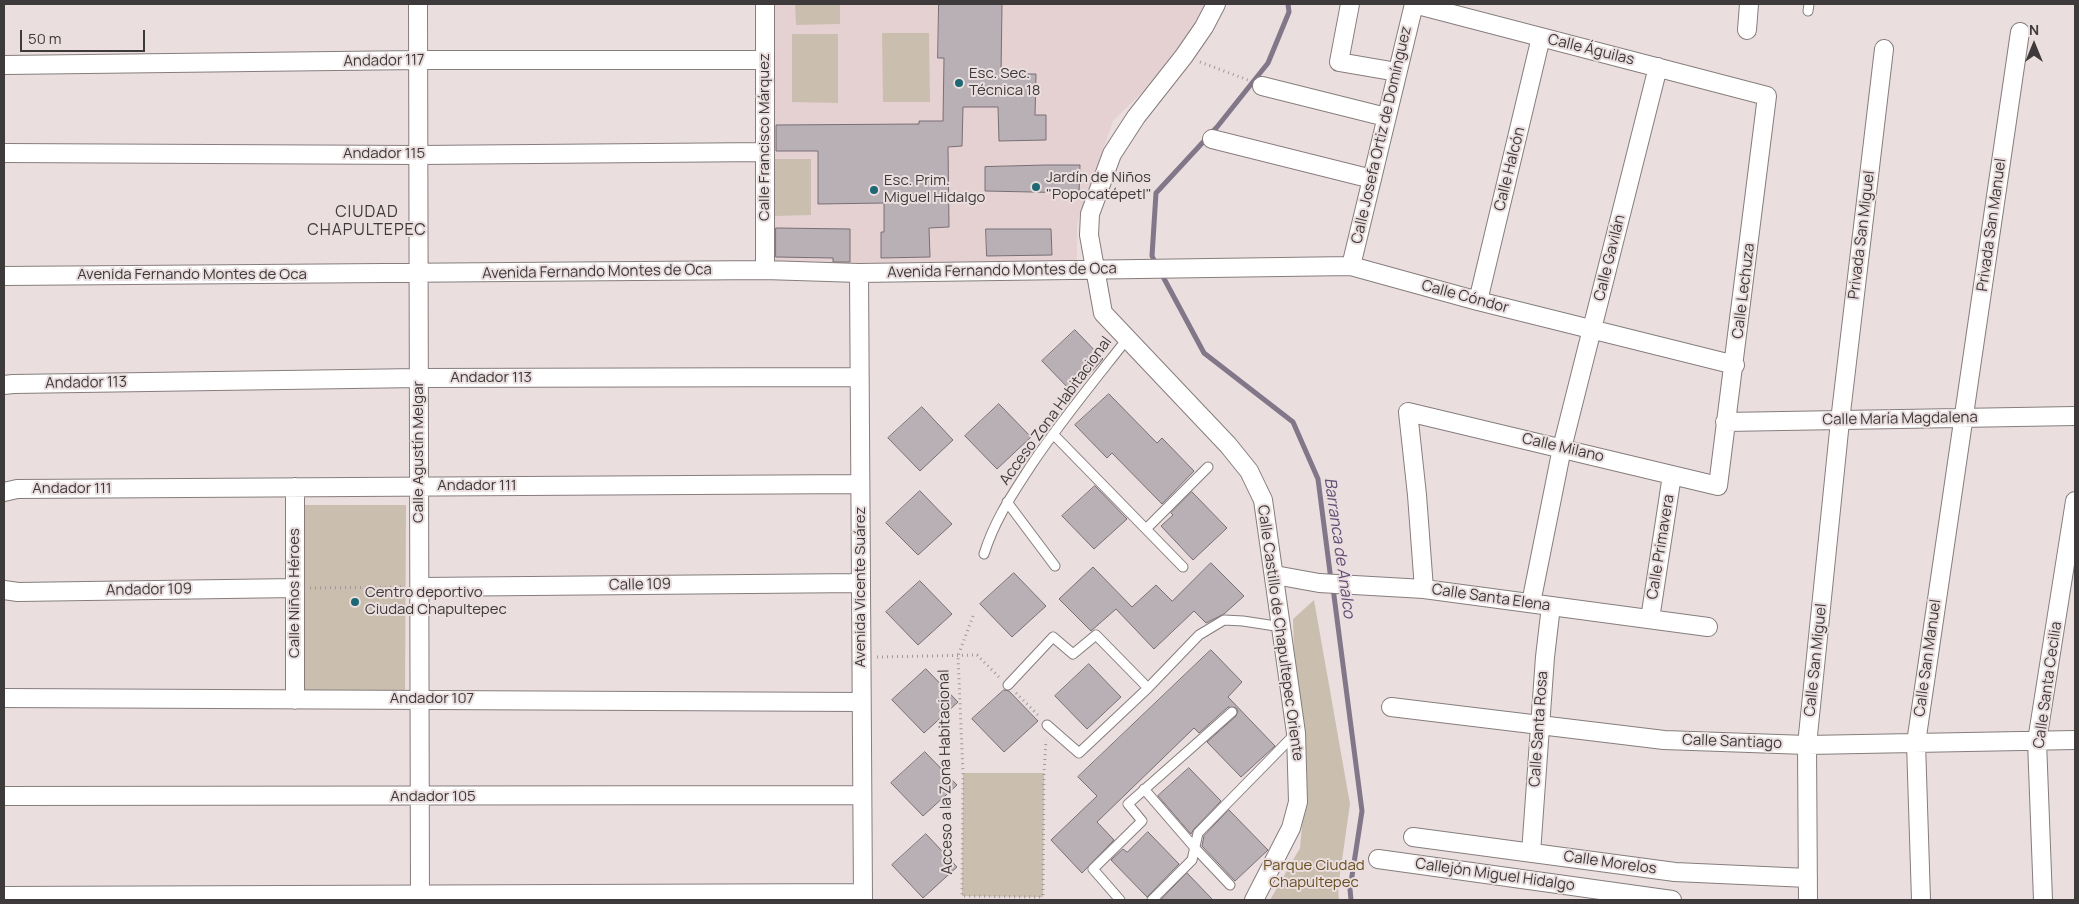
<!DOCTYPE html>
<meta charset="utf-8">
<style>
body{margin:0}
#map{position:relative;width:2079px;height:904px;overflow:hidden;background:#eadedf;font-family:Manrope,sans-serif}
canvas{display:block}
.frame{position:absolute;inset:0;border:5px solid #3e393a;pointer-events:none}
.north{position:absolute;left:2009px;top:20px;width:50px;height:50px;-webkit-text-stroke:4px #eadedf;paint-order:stroke;rotate:0deg;font-size:14px;font-weight:700;line-height:20px;text-align:center;color:#3e393a}
.north::after{content:'';display:block;margin:auto;width:18px;height:22px;background:#3e393a;clip-path:polygon(50% 0,100% 100%,50% 72%,0 100%)}
.scale{position:absolute;left:20px;top:30px;width:125px;height:22px;box-sizing:border-box;border:2px solid #3e393a;border-top:0;padding-left:6px;font-size:15px;line-height:18px;white-space:nowrap;color:#3e393a;-webkit-text-stroke:4px #eadedf;paint-order:stroke}
</style>
<div id="map">
<canvas width="2079" height="904"></canvas>
<div class="frame"></div>
<div class="north">N</div>
<div class="scale">50 m</div>
</div>
<script>
const context = document.querySelector('canvas').getContext('2d');
context.lineJoin = 'round';
function paint(path, color) { context.fillStyle = color; context.fill(path, 'evenodd'); }
function strokePath(path, color, width, dash) { context.strokeStyle = color; context.lineWidth = width; context.lineCap = dash ? 'butt' : 'round'; context.setLineDash(dash || []); context.stroke(path); }
function label(font, color, halo, rows, align = 'center') {
  context.font = font + ' Manrope,sans-serif'; context.lineWidth = 4; context.setLineDash([]); context.textBaseline = 'middle'; context.strokeStyle = halo; context.fillStyle = color; for (const [text, x, y, turn = 0] of rows) {
    context.save(); context.translate(x, y); context.rotate((+turn || 0) * Math.PI / 180); context.textAlign = isNaN(turn) ? turn : align; if (halo) context.strokeText(text, 0, 0); context.fillText(text, 0, 0); context.restore();
  }
}
paint(new Path2D(`
 M 766,4 L 1208,4 L 1179,56 L 1113,121 L 1077,224 L 1077,263 L 765,265 Z`), '#e6d1d2');
paint(new Path2D(`
 M 795,4 L 840,4 L 840,24 L 796,25 Z
 M 882,33 L 929,33 L 930,102 L 883,102 Z
 M 792,34 L 838,34 L 838,103 L 792,102 Z
 M 775,159 L 811,159 L 811,215 L 775,216 Z
 M 304,505 L 406,505 L 405,699 L 304,699 Z
 M 1314,600 L 1350,804 L 1338,888 L 1339,900 L 1270,900 L 1300,848 L 1306,779 L 1295,690 L 1293,619 Z
 M 963,773 L 1044,773 L 1043,897 L 962,896 Z`), '#cabfae');
strokePath(new Path2D(`
 M 1157,266 L 1152,256 L 1156,193 L 1217,127 L 1268,63 L 1289,12 L 1288,4
 M 1161,273 L 1204,353 L 1293,422 L 1318,479 L 1331,580
 M 1333,588 L 1362,811 L 1350,889 L 1351,900`), '#817788', 5);
const building = new Path2D(`
 M 939,4 L 1002,4 L 1001,74 L 1036,74 L 1035,115 L 1046,115 L 1046,140 L 999,141 L 998,107 L 963,107 L 962,146 L 948,147 L 949,227 L 929,228 L 930,257 L 881,258 L 881,232 L 884,232 L 884,203 L 818,204 L 818,151 L 776,151 L 776,125 L 919,124 L 919,121 L 943,121 L 944,58 L 938,58 Z
 M 1046,165 L 1080,165 L 1079,193 L 985,191 L 985,167 Z
 M 776,228 L 850,229 L 850,262 L 833,262 L 833,258 L 776,257 Z
 M 986,229 L 1051,229 L 1052,255 L 987,256 Z
 M 1075,330 L 1103,359 L 1073,393 L 1042,361 Z
 M 1109,394 L 1157,443 L 1162,438 L 1194,471 L 1162,504 L 1112,453 L 1107,458 L 1075,425 Z
 M 999,404 L 1031,437 L 997,469 L 965,436 Z
 M 922,407 L 953,440 L 920,471 L 888,438 Z
 M 1095,486 L 1127,519 L 1094,549 L 1062,516 Z
 M 920,491 L 952,524 L 918,555 L 886,523 Z
 M 1192,492 L 1227,528 L 1193,560 L 1161,526 L 1173,515 L 1171,513 Z
 M 1211,563 L 1244,596 L 1224,614 L 1206,623 L 1194,611 L 1154,649 L 1116,609 L 1091,631 L 1059,599 L 1093,567 L 1132,607 L 1156,585 L 1172,601 Z
 M 1014,573 L 1046,606 L 1012,637 L 980,604 Z
 M 920,581 L 952,614 L 918,645 L 886,612 Z
 M 1211,650 L 1242,682 L 1228,697 L 1275,746 L 1241,777 L 1207,742 L 1236,716 L 1238,711 L 1236,708 L 1228,707 L 1199,733 L 1194,728 L 1097,822 L 1114,840 L 1082,873 L 1051,840 L 1097,796 L 1078,777 Z
 M 1089,664 L 1121,697 L 1087,729 L 1055,696 Z
 M 926,669 L 958,702 L 924,733 L 892,700 Z
 M 1004,690 L 1009,691 L 1038,721 L 1004,752 L 972,719 Z
 M 925,752 L 957,785 L 923,816 L 891,783 Z
 M 1189,768 L 1221,801 L 1194,829 L 1191,834 L 1158,796 Z
 M 1229,810 L 1268,850 L 1235,881 L 1202,846 L 1204,836 Z
 M 1148,832 L 1179,864 L 1147,897 L 1111,860 L 1123,849 L 1127,852 Z
 M 926,834 L 957,867 L 923,898 L 892,865 Z
 M 1187,873 L 1213,900 L 1161,900 Z`);
paint(building, '#b9b0b5');
strokePath(building, '#786f74', 1);
const lane = new Path2D(`
 M 1808,11 L 1809,4
 M 1053,434 L 1183,567
 M 1007,502 L 1055,566
 M 1146,529 L 1208,467
 M 984,554 C 995,519 1012,495 1032,464 C 1061,421 1094,381 1127,339
 M 1008,685 L 1053,637 L 1073,654 L 1096,635 L 1148,688
 M 1047,725 L 1079,753 L 1148,688 L 1199,635 L 1224,620 L 1243,621 L 1282,627
 M 1144,789 L 1195,848 L 1230,885
 M 1120,900 L 1093,869 L 1142,821 L 1128,804 L 1232,712
 M 1152,900 L 1192,860 L 1198,833 L 1295,734`);
const street = new Path2D(`
 M 418,4 L 420,900
 M 765,4 L 765,270
 M 1216,4 L 1204,27 L 1184,56 L 1136,117 L 1112,154 L 1090,214 L 1089,235 L 1103,313 L 1228,445 L 1249,471 L 1263,500 L 1296,733 L 1298,802 L 1291,828 L 1254,900
 M 1350,4 L 1339,62 L 1397,72
 M 1414,4 L 1767,96 L 1718,486 L 1408,412 L 1417,495 L 1424,589
 M 1747,30 L 1749,4
 M 4,65 L 418,60 L 765,60
 M 1262,86 L 1386,117
 M 1212,139 L 1372,179
 M 4,153 L 419,155 L 765,152
 M 1351,266 L 1414,4
 M 859,273 L 863,900
 M 4,276 L 765,270 L 859,273 L 1351,266 L 1478,301 L 1735,365
 M 1478,301 L 1541,37
 M 4,385 L 13,384 L 419,378 L 859,377
 M 1725,422 L 2075,416
 M 4,492 L 17,489 L 860,484
 M 1275,575 L 1319,583 L 1424,589 L 1708,627
 M 420,587 L 860,583
 M 4,590 L 18,592 L 295,588
 M 1531,603 L 1562,448 L 1658,67
 M 1650,619 L 1672,475
 M 4,698 L 861,702
 M 295,700 L 295,487
 M 1391,707 L 1664,740 L 1807,745 L 2075,740
 M 4,796 L 862,795
 M 1413,837 L 1675,872 L 1808,878
 M 1531,853 L 1545,657 L 1551,606
 M 1378,859 L 1672,900
 M 4,896 L 863,893
 M 1808,900 L 1807,745 L 1840,421 L 1884,49
 M 1921,900 L 1916,743 L 2020,32
 M 2043,900 L 2037,741 L 2075,501`);
strokePath(lane, '#877d7d', 11);
strokePath(street, '#877d7d', 20);
strokePath(new Path2D(`
 M 1200,62 L 1248,80
 M 310,588 L 404,587
 M 973,616 L 958,656 L 963,773 L 962,896 L 1043,897
 M 877,657 L 977,655 L 999,677
 M 1016,693 L 1040,717
 M 1043,900 L 1044,773 L 1046,740`), '#a29899', 3, [1, 4]);
strokePath(lane, '#fff', 9);
strokePath(street, '#fff', 18);
for (const [x, y, r, color] of [
 [959,83,5,"#1f6774"],
 [1036,187,5,"#1f6774"],
 [874,190,5,"#1f6774"],
 [355,602,5,"#1f6774"]
]) { const dot = new Path2D(); dot.arc(x, y, r, 0, 2 * Math.PI); context.fillStyle = color; context.fill(dot); strokePath(dot, '#eadedf', 2); }
label('15px', '#3e393a', '#eadedf', [
 ["Calle Águilas",1591,50,14],
 ["Andador 117",384,61,-1],
 ["Calle Josefa Ortiz de Domínguez",1382,135,-77],
 ["Calle Francisco Márquez",765,137,-90],
 ["Andador 115",384,154],
 ["Calle Halcón",1510,169,-76],
 ["Privada San Manuel",1992,225,-82],
 ["Privada San Miguel",1862,235,-83],
 ["Calle Gavilán",1610,258,-76],
 ["Avenida Fernando Montes de Oca",1002,271,-1],
 ["Avenida Fernando Montes de Oca",597,272,-1],
 ["Avenida Fernando Montes de Oca",192,275],
 ["Calle Lechuza",1744,291,-83],
 ["Calle Cóndor",1465,297,15],
 ["Andador 113",491,378],
 ["Andador 113",86,383,-1],
 ["Acceso Zona Habitacional",1056,411,-54],
 ["Calle María Magdalena",1900,419,-1],
 ["Calle Milano",1563,448,13],
 ["Calle Agustín Melgar",419,452,-90],
 ["Andador 111",477,486],
 ["Andador 111",72,489],
 ["Calle Primavera",1661,547,-81],
 ["Calle 109",640,585,-1],
 ["Avenida Vicente Suárez",861,587,-90],
 ["Andador 109",149,590,-1],
 ["Calle Niños Héroes",295,593,-90],
 ["Calle Santa Elena",1491,598,8],
 ["Calle Castillo de Chapultepec Oriente",1280,633,82],
 ["Calle San Manuel",1928,658,-82],
 ["Calle San Miguel",1816,660,-84],
 ["Calle Santa Cecilia",2048,685,-82],
 ["Andador 107",432,699],
 ["Calle Santa Rosa",1539,729,-86],
 ["Calle Santiago",1732,742,2],
 ["Acceso a la Zona Habitacional",946,772,-91],
 ["Andador 105",433,797],
 ["Calle Morelos",1610,863,8],
 ["Callejón Miguel Hidalgo",1495,875,8]
]);
label('15px', '#3e393a', '#eadedf', [
 ["Esc. Sec.",969,74],
 ["Técnica 18",969,91],
 ["Jardín de Niños",1046,178],
 ["\"Popocatépetl\"",1046,195],
 ["Esc. Prim.",884,181],
 ["Miguel Hidalgo",884,198],
 ["Centro deportivo",365,593],
 ["Ciudad Chapultepec",365,610]
], 'left');
label('15px', '#694f22', '#eadedf', [
 ["Parque Ciudad",1314,866],
 ["Chapultepec",1314,883]
]);
context.letterSpacing = '1px';
label('16px', '#3e393a', '#eadedf', [
 ["CIUDAD",367,213],
 ["CHAPULTEPEC",367,231]
]);
context.letterSpacing = '0px';
label('italic 16px', '#634c75', '#eadedf', [
 ["Barranca de Analco",1339,548,82]
]);
</script>
